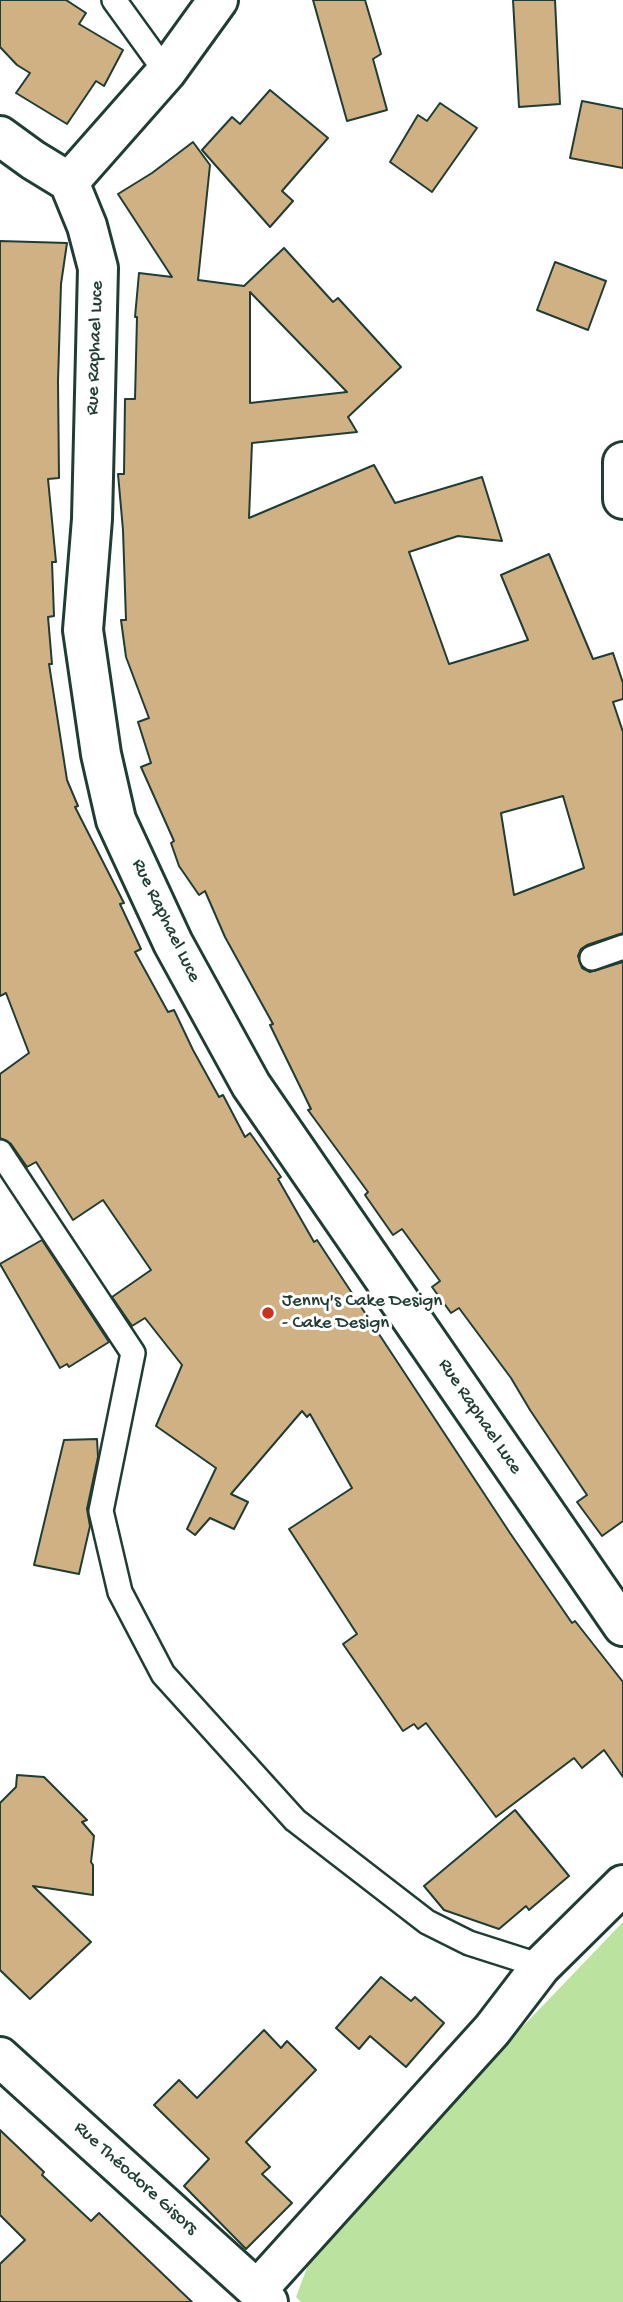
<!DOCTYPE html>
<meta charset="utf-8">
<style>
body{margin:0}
canvas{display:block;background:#fff}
</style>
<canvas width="623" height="2302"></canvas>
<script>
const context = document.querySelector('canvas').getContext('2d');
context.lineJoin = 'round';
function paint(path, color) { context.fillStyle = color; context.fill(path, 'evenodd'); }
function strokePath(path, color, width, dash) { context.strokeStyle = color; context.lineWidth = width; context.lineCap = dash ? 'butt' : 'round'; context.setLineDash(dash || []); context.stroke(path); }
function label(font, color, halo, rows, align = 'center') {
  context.font = font + ' "Gochi Hand",sans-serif'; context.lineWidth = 6; context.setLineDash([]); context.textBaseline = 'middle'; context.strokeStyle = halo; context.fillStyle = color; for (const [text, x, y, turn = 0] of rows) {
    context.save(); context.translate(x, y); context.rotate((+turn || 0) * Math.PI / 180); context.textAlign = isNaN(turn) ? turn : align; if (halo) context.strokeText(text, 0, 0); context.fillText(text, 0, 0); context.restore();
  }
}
paint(new Path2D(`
 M 623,1922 L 623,2302 L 301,2302 L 296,2297 L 308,2265 L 356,2207 L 433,2120 Z`), '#bbe29e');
const building = new Path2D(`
 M 0,0 L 66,0 L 86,13 L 79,24 L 123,50 L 104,86 L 96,81 L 67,124 L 16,93 L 30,73 L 17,65 L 0,47 Z
 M 313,0 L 365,0 L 381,54 L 373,59 L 387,110 L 347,121 Z
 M 513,0 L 555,0 L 560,104 L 519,107 Z
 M 270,90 L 328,138 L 282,191 L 293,201 L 270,227 L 202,150 L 232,117 L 240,124 Z
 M 582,101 L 623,109 L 623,168 L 570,158 Z
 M 440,103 L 477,128 L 432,192 L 390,162 L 418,115 L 427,121 Z
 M 193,142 L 210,165 L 198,280 L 244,286 L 284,248 L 333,302 L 338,298 L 401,367 L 348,417 L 357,432 L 252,443 L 249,518 L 374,465 L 395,503 L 482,477 L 502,541 L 458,536 L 409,552 L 449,664 L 528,640 L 501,575 L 549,554 L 593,659 L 613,653 L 623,683 L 623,699 L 613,702 L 623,732 L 623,933 L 587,945 L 581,949 L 578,956 L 582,968 L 590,972 L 623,962 L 623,1521 L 602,1536 L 577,1502 L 587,1495 L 530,1410 L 511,1378 L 459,1308 L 451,1313 L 432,1287 L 440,1281 L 402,1229 L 393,1235 L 365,1195 L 368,1192 L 308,1110 L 311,1109 L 270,1025 L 273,1024 L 225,937 L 205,891 L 199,895 L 179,866 L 171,843 L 174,841 L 141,767 L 151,763 L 138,722 L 149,718 L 126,657 L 121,620 L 126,620 L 123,530 L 118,474 L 124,474 L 125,399 L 135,399 L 137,317 L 135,317 L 139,273 L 172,277 L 118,194 L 152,173 ZM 250,292 L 347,392 L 250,403 ZM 563,796 L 584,868 L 514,895 L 501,813 Z
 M 0,241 L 67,243 L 61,284 L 58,381 L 59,478 L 48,479 L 56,562 L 52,562 L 54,616 L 48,617 L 52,664 L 49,664 L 67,780 L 78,806 L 75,807 L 124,903 L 120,904 L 141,949 L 135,952 L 168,1012 L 174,1010 L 193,1050 L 219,1097 L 223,1095 L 245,1137 L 250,1133 L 281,1177 L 278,1179 L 314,1242 L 317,1240 L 510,1533 L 572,1623 L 575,1621 L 623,1682 L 623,1777 L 604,1750 L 582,1768 L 574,1758 L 496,1817 L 426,1723 L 418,1729 L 414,1724 L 403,1731 L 343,1644 L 357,1634 L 289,1529 L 352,1488 L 310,1414 L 307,1417 L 302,1411 L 231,1494 L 248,1502 L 234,1529 L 210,1518 L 195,1535 L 187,1529 L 216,1468 L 156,1426 L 182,1365 L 145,1318 L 132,1326 L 112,1297 L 151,1270 L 103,1200 L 73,1220 L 36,1162 L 27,1167 L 11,1144 L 0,1138 L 0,1074 L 29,1053 L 6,993 L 0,996 Z
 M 555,262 L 606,281 L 588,330 L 537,310 Z
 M 42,1240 L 109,1342 L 69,1367 L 67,1364 L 60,1368 L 0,1264 Z
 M 97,1439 L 98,1457 L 87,1509 L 90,1526 L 79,1574 L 34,1565 L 64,1440 Z
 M 17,1775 L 44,1777 L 87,1820 L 82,1822 L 94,1836 L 91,1862 L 93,1865 L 93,1895 L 33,1886 L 91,1942 L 30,1999 L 0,1970 L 0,1803 L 16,1787 Z
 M 515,1810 L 569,1876 L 529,1910 L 526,1906 L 499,1929 L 444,1910 L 424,1886 Z
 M 381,1977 L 411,2001 L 415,1997 L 444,2023 L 406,2067 L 370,2036 L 359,2049 L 336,2028 Z
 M 264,2030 L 281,2048 L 287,2041 L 316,2070 L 246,2142 L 270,2167 L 262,2174 L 292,2203 L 246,2249 L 184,2186 L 209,2159 L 154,2105 L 179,2080 L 197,2098 Z
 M 0,2130 L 44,2172 L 42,2175 L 91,2221 L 99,2213 L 192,2302 L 0,2302 L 0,2264 L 25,2240 L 0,2215 Z`);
paint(building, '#d0b184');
strokePath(building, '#1f3d34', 2);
const lane = new Path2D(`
 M 114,0 L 166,72
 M 592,958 L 623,947
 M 0,1152 L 133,1353 L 101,1511 L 120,1592 L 163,1674 L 295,1820 L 427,1922 L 469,1943 L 541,1966`);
const street = new Path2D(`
 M 0,136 L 33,160 L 69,182 L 87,226 L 98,268 L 92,519 L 83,630 L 101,754 L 116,820 L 173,943 L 251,1085 L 623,1626
 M 69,182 L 166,72 L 218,0
 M 623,462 L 623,499
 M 0,2057 L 257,2290 L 268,2302
 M 257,2290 L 492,2030 L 541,1966 L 623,1885`);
strokePath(lane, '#1f3d34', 28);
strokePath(street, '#1f3d34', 44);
strokePath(lane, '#fff', 23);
strokePath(street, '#fff', 38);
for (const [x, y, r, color] of [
 [268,1313,7,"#c8321e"]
]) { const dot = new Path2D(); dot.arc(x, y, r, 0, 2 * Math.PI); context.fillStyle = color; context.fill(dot); strokePath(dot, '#fff', 2.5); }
label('19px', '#1f3d34', '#fff', [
 ["Rue Raphael Luce",96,348,-88],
 ["Rue Raphael Luce",165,921,64],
 ["Rue Raphael Luce",479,1417,56],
 ["Rue Théodore Gisors",135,2179,42]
]);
label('19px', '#1f3d34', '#fff', [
 ["Jenny's Cake Design",282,1302],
 ["- Cake Design",282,1324]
], 'left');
</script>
